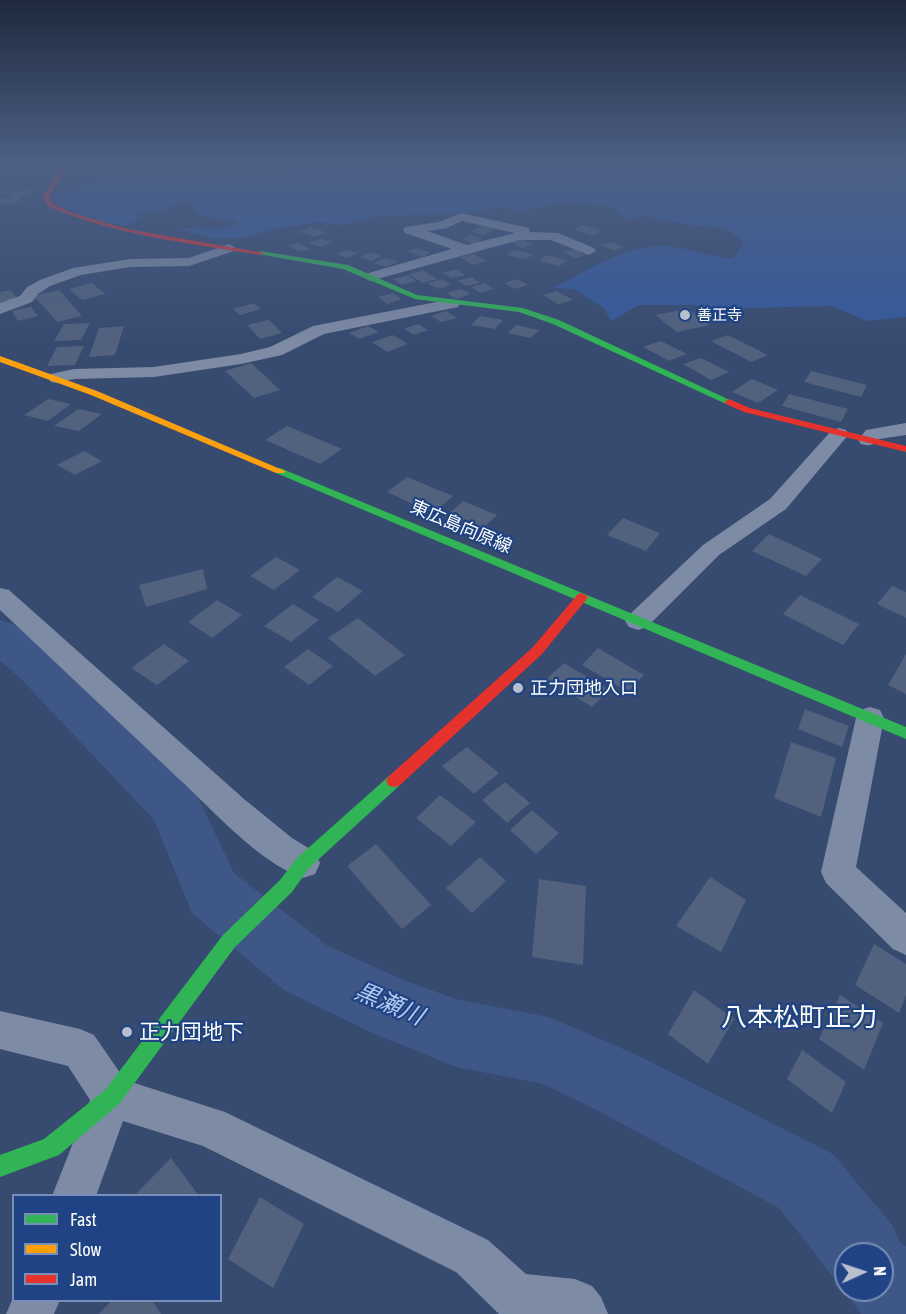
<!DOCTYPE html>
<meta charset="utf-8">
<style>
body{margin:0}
#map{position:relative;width:906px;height:1314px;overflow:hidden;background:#374a6f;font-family:"Asap Condensed",sans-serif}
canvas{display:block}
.legend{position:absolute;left:12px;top:1194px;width:210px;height:108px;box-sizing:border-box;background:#204386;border:2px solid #798eb6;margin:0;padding:8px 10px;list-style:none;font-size:18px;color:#fff}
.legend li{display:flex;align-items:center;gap:12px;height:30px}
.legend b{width:30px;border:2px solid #798eb6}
.north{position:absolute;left:834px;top:1242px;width:60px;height:60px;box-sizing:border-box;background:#204386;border:2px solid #798eb6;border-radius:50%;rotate:87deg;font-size:16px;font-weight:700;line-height:24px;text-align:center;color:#fff}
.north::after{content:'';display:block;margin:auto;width:21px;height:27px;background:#b9c0cd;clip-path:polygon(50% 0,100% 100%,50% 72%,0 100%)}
</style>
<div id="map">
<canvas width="906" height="1314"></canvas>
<ul class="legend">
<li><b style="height:8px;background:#30b455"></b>Fast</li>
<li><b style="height:8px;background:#ff9f0a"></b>Slow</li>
<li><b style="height:8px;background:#e5322d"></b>Jam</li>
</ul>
<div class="north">N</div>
</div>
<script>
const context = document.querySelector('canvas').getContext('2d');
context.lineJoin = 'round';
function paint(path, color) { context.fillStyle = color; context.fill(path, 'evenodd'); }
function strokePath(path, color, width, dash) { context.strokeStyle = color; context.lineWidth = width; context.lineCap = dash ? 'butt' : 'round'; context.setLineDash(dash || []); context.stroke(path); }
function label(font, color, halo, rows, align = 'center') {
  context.font = font + ' "Asap Condensed","Noto Sans JP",sans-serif'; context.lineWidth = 4.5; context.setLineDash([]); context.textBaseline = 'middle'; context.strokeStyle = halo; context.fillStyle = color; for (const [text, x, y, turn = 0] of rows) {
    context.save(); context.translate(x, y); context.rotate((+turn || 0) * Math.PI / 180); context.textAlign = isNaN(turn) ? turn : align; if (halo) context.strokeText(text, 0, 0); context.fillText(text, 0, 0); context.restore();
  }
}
paint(new Path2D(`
 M 401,163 L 906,163 L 906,317 L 867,321 L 832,306 L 748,308 L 720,313 L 696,305 L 639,305 L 611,321 L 604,308 L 574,289 L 553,288 C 591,269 629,241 674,247 C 694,250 712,257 733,259 L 744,242 L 724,228 L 694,226 L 644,216 L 626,220 L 610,205 L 558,203 L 520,211 L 497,207 L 475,213 L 378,216 L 341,225 L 320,222 L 273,229 L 251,237 L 217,239 L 178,229 C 195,225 224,234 237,222 L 200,216 L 189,202 L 175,202 L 169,204 L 172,207 C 160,212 149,210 137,213 L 135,217 L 146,217 L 126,226 L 102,222 L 60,207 L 54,195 L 58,189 L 79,188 L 84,182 C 125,176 167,181 208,179 C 250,178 291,171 333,169 C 355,168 376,171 397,171 Z`), '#34599c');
paint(new Path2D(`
 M 0,620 L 16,625 L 54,654 L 194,789 L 234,873 L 328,946 L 406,981 L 456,999 L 548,1017 L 572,1027 L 637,1055 L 833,1154 L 893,1226 L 900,1243 L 906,1246 L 906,1314 L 861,1314 L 854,1304 L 848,1290 L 882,1290 L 882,1254 L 846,1254 L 846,1286 L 837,1282 L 779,1208 L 587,1105 L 543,1084 L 456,1067 L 372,1033 L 284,990 L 192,913 L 154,820 L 20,678 L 0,661 Z`), '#3e5787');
paint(new Path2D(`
 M 31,163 L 41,166 L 25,171 L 15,169 Z
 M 32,189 L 30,195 L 20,196 L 18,203 L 0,204 L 0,199 L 11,198 L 13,191 Z
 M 584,225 L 603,231 L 592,236 L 573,229 Z
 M 481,226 L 495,229 L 484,235 L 470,232 Z
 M 310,227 L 326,232 L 315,237 L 299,232 Z
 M 471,235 L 483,239 L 475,244 L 462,240 Z
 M 321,239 L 332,242 L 320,247 L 309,243 Z
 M 522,239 L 533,245 L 522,248 L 511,242 Z
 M 611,242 L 624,247 L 613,250 L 601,245 Z
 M 297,243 L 310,249 L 300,252 L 287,246 Z
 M 416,248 L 431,253 L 422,257 L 407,251 Z
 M 574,249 L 586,255 L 575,258 L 563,252 Z
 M 347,250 L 358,253 L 347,258 L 336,254 Z
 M 513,250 L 533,254 L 526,259 L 506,255 Z
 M 371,252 L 382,256 L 371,261 L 359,257 Z
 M 474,254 L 487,261 L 473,265 L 460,257 Z
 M 546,255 L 567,260 L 560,266 L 539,261 Z
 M 386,258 L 398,262 L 386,267 L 374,263 Z
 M 456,269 L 465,275 L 452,278 L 442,273 Z
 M 423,270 L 437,279 L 422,283 L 409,274 Z
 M 408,275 L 416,281 L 402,285 L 393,279 Z
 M 471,277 L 480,283 L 466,286 L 457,281 Z
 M 442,279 L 451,285 L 437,289 L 428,283 Z
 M 517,279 L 528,285 L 514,289 L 504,283 Z
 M 92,283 L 105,294 L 82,300 L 69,289 Z
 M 484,283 L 494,289 L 480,293 L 471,287 Z
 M 461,289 L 470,294 L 456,299 L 446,293 Z
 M 11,290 L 18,299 L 0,303 L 0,292 Z
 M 59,290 L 82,316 L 57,322 L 34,296 Z
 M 557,291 L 573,300 L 558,304 L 543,295 Z
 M 393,293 L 402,299 L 387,304 L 378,297 Z
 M 254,303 L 261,309 L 240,315 L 233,309 Z
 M 31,307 L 38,316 L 18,321 L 12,311 Z
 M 688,309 L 710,325 L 677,332 L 655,315 Z
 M 446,311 L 457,318 L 441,322 L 431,316 Z
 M 480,316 L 503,320 L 495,329 L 471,325 Z
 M 269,320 L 282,333 L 260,339 L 247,325 Z
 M 90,323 L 81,340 L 54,341 L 64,324 Z
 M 418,324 L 428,330 L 414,335 L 404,329 Z
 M 516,325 L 539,330 L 531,338 L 508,333 Z
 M 124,326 L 115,355 L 89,357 L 99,328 Z
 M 368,326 L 379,332 L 359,339 L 349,333 Z
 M 393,335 L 408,344 L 387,352 L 372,342 Z
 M 728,335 L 768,355 L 751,362 L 711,341 Z
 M 661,341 L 687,354 L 669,361 L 643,347 Z
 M 84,346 L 75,365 L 47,366 L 57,347 Z
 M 701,358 L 729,372 L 711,380 L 683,364 Z
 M 251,363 L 280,390 L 254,398 L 225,371 Z
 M 811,371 L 867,385 L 861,397 L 804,382 Z
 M 752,379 L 778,390 L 758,403 L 732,392 Z
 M 789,394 L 848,409 L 841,422 L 782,406 Z
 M 48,399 L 71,404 L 48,421 L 24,415 Z
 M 78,409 L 102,414 L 79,431 L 54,426 Z
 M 287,426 L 342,449 L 320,464 L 265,440 Z
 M 84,451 L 102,461 L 75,475 L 57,465 Z
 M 407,477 L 453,496 L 433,513 L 387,492 Z
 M 463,501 L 497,515 L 479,532 L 445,517 Z
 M 623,518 L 660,533 L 646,551 L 607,535 Z
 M 769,534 L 822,559 L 806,576 L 752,551 Z
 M 276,557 L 300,570 L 274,590 L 250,576 Z
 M 203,569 L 207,589 L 146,607 L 139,585 Z
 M 337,577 L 363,591 L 338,612 L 312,597 Z
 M 892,586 L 906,592 L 906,618 L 877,604 Z
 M 800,595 L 859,624 L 843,645 L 783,614 Z
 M 217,600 L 242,615 L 212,638 L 188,622 Z
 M 293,604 L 319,620 L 291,642 L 264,626 Z
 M 358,618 L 405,655 L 375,676 L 328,638 Z
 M 164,644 L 189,661 L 157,685 L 131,668 Z
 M 598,648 L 644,675 L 628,692 L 582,665 Z
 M 308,649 L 333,666 L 309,685 L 284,667 Z
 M 906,654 L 906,694 L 888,685 Z
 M 564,663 L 609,690 L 592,707 L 546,679 Z
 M 805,709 L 849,726 L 842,747 L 798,729 Z
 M 791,742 L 836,758 L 821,817 L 774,798 Z
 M 467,747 L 499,773 L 474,794 L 442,766 Z
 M 505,782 L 530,803 L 507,823 L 482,800 Z
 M 440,795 L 476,822 L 451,846 L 416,818 Z
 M 532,810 L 559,833 L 536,854 L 510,830 Z
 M 376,844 L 431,905 L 402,929 L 347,866 Z
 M 480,857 L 506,881 L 472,913 L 446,888 Z
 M 710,877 L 746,900 L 721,952 L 676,926 Z
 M 539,879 L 586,886 L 583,965 L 532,957 Z
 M 874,944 L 906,964 L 906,995 L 899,1013 L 855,985 Z
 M 694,990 L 734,1019 L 708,1064 L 668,1034 Z
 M 840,995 L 883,1023 L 864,1070 L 819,1039 Z
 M 802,1050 L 846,1082 L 832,1113 L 787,1079 Z
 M 171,1158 L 199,1196 L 134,1196 Z
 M 260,1197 L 304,1224 L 273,1288 L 228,1259 Z
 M 112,1300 L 152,1300 L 161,1314 L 99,1314 Z`), '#51617e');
paint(new Path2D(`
 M 461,213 L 529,228 L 530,232 L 558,233 L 594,248 L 596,251 L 589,255 L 551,240 L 519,240 L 370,281 L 363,277 L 365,274 L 452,249 L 405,233 L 403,230 L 405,227 L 439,222 ZM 462,221 L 515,233 L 467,245 L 427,231 L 447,228 Z
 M 229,244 L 236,248 L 234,251 L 189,266 L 130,267 L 81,275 L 50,286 L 38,294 L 32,302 L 0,314 L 0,303 L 20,296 L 27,287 L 40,280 L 73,268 L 130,259 L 189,258 Z
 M 452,299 L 460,304 L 458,307 L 324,334 L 282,355 L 241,364 L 154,377 L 74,379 L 57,383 L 51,382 L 48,378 L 51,374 L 74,369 L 154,367 L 241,354 L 270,347 L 313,326 Z
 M 906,423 L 906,435 L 879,439 C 874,446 869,446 861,444 L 858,440 L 866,430 Z
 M 839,428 L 846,430 L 849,434 L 786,509 L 719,555 L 647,627 L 638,630 L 629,627 L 625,621 L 629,615 L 703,545 L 770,499 L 832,430 Z
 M 0,588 L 9,590 L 244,799 L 292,838 L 315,852 L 320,863 L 315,874 L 303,878 C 257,861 215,812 179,779 C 120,723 60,667 0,610 Z
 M 870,707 L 880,710 L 884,718 L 856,867 L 906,913 L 906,955 L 893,949 L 826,883 L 821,872 L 856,718 L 860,710 Z
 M 0,1011 L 80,1029 L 94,1035 L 125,1080 L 225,1112 L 488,1240 L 526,1274 L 575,1279 L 592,1286 L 601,1297 L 608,1314 L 499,1314 L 456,1272 L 203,1146 L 123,1121 L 96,1196 L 52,1196 L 90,1100 L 68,1066 L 0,1049 Z
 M 14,1296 L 14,1300 L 60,1300 L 54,1314 L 6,1314 Z`), '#7e8ba5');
paint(new Path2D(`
 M 260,251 L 348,265 L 417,295 L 523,308 L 559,320 L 734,402 L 726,404 L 553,324 L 519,312 L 415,299 L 343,269 L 258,254 L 258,252 Z
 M 280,468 L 906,727 L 906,739 L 276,473 L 275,471 Z
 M 394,775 L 399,776 L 402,781 L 399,786 L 309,868 L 292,892 L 235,947 L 119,1104 L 59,1155 L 0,1177 L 0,1155 L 44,1139 L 105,1090 L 223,935 L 280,880 L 297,858 L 389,776 Z`), '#30b455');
paint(new Path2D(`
 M 0,356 L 97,391 L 285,471 L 284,473 L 276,473 L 91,395 L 0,362 Z`), '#ff9f0a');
paint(new Path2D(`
 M 54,163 L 63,164 L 65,170 L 49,196 L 52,204 L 76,214 L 127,229 L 264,253 L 260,255 C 187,243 115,235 47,206 L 43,196 L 59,170 L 58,166 Z
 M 729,399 L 750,408 L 906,446 L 906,452 L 744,412 L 726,404 L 724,402 Z
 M 582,593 L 588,597 L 586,600 L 542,654 L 399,786 L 394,787 L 389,786 L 386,781 L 389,776 L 532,648 L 578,594 Z`), '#e5322d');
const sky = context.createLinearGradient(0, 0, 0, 347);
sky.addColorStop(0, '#1e293d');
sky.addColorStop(0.47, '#4d6085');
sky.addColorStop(1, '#4d608500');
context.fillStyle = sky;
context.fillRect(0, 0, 906, 347);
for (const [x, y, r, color] of [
 [685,315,6,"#b9c0cd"],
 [518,688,6,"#b9c0cd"],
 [127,1032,6,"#b9c0cd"]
]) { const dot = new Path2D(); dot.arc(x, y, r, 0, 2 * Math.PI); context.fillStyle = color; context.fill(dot); strokePath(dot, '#204386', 2); }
label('15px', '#fff', '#204386', [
 ["善正寺",697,315]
], 'left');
label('18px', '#fff', '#204386', [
 ["東広島向原線",461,527,23]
]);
label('18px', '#fff', '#204386', [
 ["正力団地入口",530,688]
], 'left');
label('21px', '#fff', '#204386', [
 ["正力団地下",139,1032]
], 'left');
label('italic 24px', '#b4cbf1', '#204386', [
 ["黒瀬川",389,1004,23]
]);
label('26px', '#fff', '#204386', [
 ["八本松町正力",799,1018]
]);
</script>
